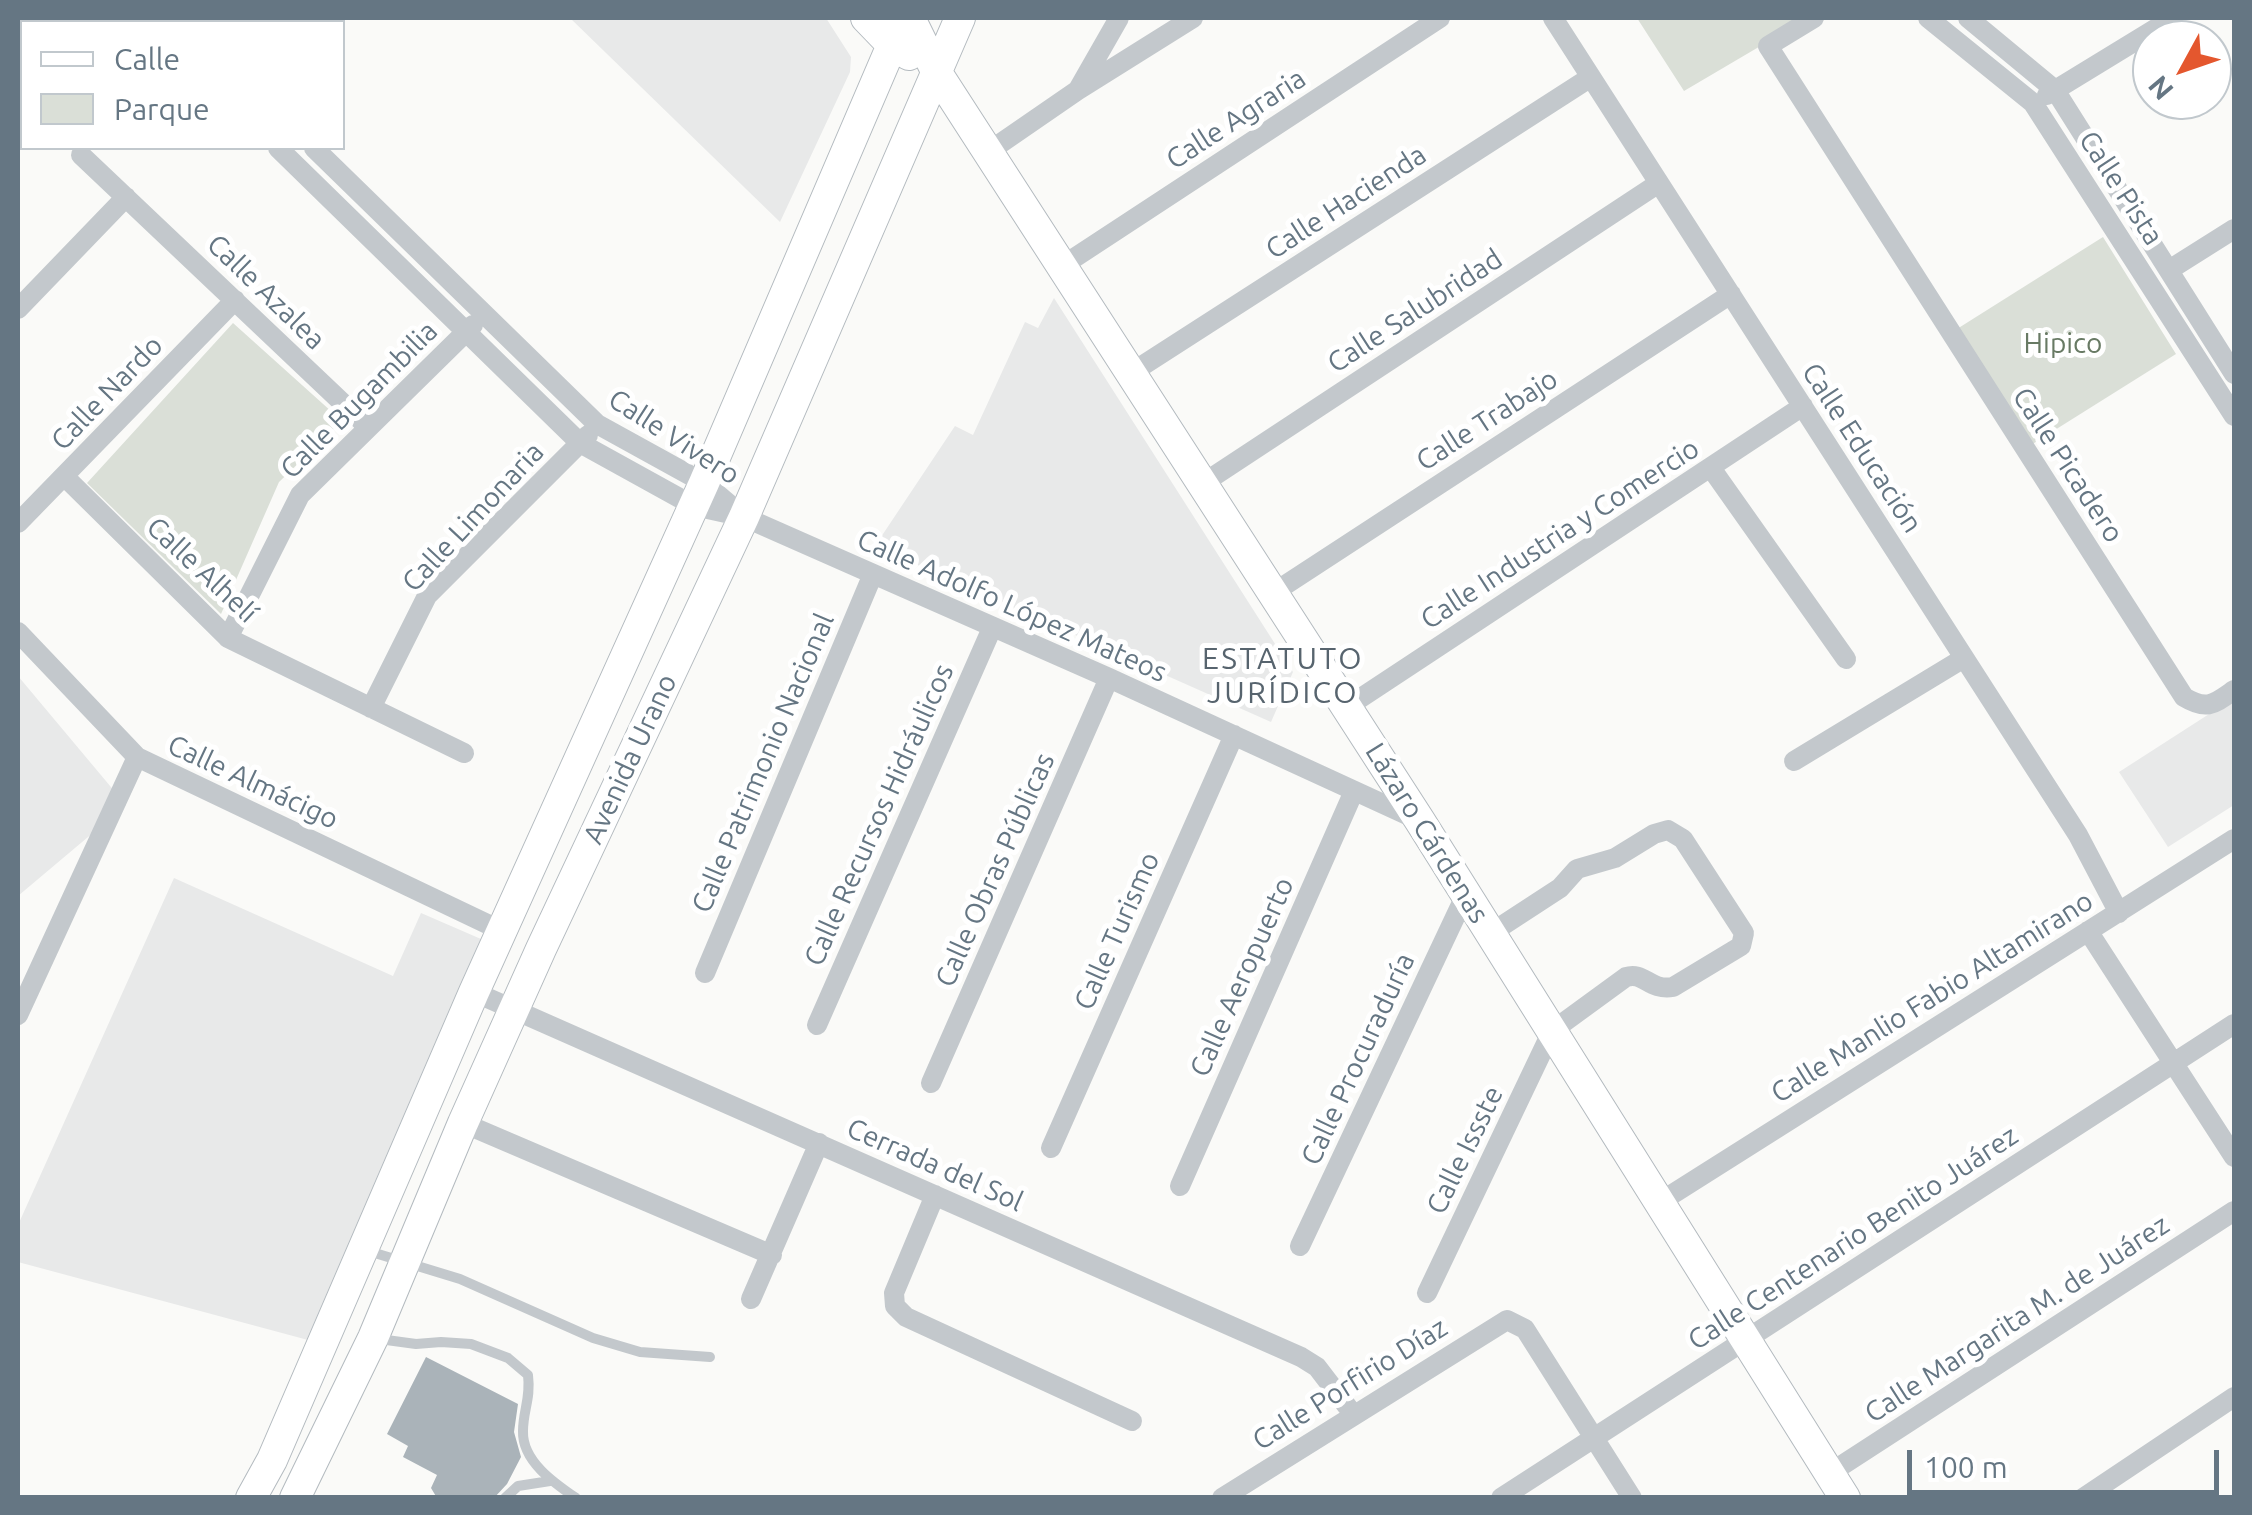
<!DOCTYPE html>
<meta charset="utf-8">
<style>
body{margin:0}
#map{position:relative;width:2252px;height:1515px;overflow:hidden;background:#fafaf8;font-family:Ubuntu,sans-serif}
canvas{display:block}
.frame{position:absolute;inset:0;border:20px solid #657683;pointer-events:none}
.legend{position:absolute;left:20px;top:20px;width:325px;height:130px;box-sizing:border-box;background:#fff;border:2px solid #c1c8cd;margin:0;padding:12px 18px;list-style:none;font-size:30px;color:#657683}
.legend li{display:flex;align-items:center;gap:20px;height:50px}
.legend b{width:50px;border:2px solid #c1c8cd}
.north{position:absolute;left:2132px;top:20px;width:100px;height:100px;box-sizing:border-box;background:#fff;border:2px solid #c1c8cd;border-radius:50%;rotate:230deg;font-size:28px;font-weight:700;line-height:40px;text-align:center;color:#657683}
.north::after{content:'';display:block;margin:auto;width:35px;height:45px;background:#e4572e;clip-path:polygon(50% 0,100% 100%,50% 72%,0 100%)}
.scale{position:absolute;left:1907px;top:1450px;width:312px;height:45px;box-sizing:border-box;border:5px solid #657683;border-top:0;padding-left:12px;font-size:30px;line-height:35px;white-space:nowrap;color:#657683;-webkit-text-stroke:8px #fff;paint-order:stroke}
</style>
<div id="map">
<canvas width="2252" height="1515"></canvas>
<div class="frame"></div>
<ul class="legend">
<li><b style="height:12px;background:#fff"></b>Calle</li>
<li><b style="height:28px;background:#dadfd7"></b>Parque</li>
</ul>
<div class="north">N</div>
<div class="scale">100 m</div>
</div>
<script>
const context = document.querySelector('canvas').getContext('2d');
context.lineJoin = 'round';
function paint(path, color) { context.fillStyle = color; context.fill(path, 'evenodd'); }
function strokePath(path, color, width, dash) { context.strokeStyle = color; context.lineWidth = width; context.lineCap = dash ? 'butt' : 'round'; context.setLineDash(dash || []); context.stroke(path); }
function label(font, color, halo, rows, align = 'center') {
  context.font = font + ' Ubuntu,sans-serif'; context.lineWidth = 10; context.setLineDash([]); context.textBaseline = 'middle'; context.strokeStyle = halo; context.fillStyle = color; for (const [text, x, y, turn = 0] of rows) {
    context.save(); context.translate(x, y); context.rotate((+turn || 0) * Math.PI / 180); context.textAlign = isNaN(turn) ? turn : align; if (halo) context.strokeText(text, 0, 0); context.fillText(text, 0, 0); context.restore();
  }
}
paint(new Path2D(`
 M 570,18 L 826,18 L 851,57 L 850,72 L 780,222 Z
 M 1054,298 L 1293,672 L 1271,722 L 875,546 L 955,426 L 973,435 L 1025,322 L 1038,328 Z
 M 18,676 L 126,805 L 18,896 Z
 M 2234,698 L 2234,805 L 2168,847 L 2119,772 Z
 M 174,878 L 393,976 L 421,913 L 481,939 L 308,1340 L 18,1262 L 18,1225 Z`), '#e8e9e9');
paint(new Path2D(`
 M 1637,18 L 1808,18 L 1684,91 Z
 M 2103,237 L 2176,354 L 2023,450 L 1949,334 Z
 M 233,323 L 342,421 L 279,482 L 221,614 L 87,483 Z`), '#dadfd7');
paint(new Path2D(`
 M 426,1357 L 518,1404 L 514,1432 L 521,1457 L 507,1484 L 494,1498 L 437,1498 L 431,1488 L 437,1475 L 403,1457 L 408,1446 L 387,1434 Z`), '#aab3b9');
const secondary = new Path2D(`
 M 866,18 L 892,45 L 909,55
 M 910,18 L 937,73 L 1420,821 L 1845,1498
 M 251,1498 L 272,1460 L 474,992 L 704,483 L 892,45 L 907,18
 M 295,1498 L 373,1338 L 463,1123 L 541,949 L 744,517 L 960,18`);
strokePath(secondary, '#b3babf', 32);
strokePath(new Path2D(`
 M 365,1250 L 460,1279 L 593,1338 L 640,1352 L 710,1357
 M 379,1339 L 416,1344 L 441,1342 L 471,1344 L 508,1358 L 528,1375 C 531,1399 523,1410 523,1431 C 522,1461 554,1483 576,1498
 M 505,1498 L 518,1486 L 550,1481`), '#c3c8cc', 10);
strokePath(new Path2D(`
 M 145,18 L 150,22
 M 181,18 L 186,22
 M 1553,18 L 2078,835 L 2119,913
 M 1814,18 L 1768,46 L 2184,697 C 2207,711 2214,704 2234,690
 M 1928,18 L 2033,103 L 2234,416
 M 1968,18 L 2055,90 L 2234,374
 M 69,22 L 74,18
 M 18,31 L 22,26
 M 18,76 L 22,71
 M 1079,88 L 1119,18
 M 2047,95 L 2173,18
 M 278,148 L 580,443 L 694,506 L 744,517 L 1109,678 L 1418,820
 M 314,148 L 597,424 L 704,483 L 743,516
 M 988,152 L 1078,90 L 1193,18
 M 81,155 L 368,427
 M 1062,266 L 1440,18
 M 2169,270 L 2234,229
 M 18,309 L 126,197
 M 1131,373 L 1591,77
 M 1711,468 L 1846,659
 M 65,477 L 228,638 L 464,753
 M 1202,484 L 1659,183
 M 18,523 L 235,300
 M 1273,593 L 1731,294
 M 18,632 L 137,757 L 502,931
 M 228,638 L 300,495 L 473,325
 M 1347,707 L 1803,406
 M 371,708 L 427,596 L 588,435
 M 1794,761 L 1964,658
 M 2088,931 L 2234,1157
 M 705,973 L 873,574
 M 474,992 L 1301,1357 L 1317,1367 L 1353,1414
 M 18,1015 L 137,757
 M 817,1025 L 992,628
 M 931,1083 L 1109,678
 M 463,1123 L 772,1255
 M 1051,1148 L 1234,735
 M 1180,1186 L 1354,791
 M 935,1195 L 894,1293 L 895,1306 L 906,1317 L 1132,1421
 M 1660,1202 L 2234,839
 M 1300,1246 L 1466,894
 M 1427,1293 L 1552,1031 L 1626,977 C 1644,971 1649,991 1673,987 L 1741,946 L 1744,933 L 1683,839 L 1668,830 L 1654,834 L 1615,858 L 1577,869 L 1560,888 L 1491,933
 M 751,1299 L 819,1143
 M 1830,1473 L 2234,1211
 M 1222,1498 L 1507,1320 L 1525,1329 L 1632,1498
 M 1501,1498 L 2234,1024
 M 2083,1498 L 2234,1397`), '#c3c8cc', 20);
strokePath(secondary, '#fff', 30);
label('28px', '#657683', '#fff', [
 ["Calle Agraria",1236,119,-33],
 ["Calle Pista",2121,188,57],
 ["Calle Hacienda",1346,202,-33],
 ["Calle Azalea",266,292,44],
 ["Calle Salubridad",1415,311,-33],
 ["Calle Nardo",107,393,-46],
 ["Calle Bugambilia",359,400,-45],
 ["Calle Trabajo",1487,420,-33],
 ["Calle Vivero",674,437,33],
 ["Calle Educación",1862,448,57],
 ["Calle Picadero",2068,465,57],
 ["Calle Limonaria",473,517,-47],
 ["Calle Industria y Comercio",1560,534,-33],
 ["Calle Alhelí",202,570,43],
 ["Calle Adolfo López Mateos",1012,606,24],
 ["Avenida Urano",630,759,-65],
 ["Calle Patrimonio Nacional",763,763,-67],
 ["Calle Almácigo",253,782,25],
 ["Calle Recursos Hidráulicos",879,815,-66],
 ["Lázaro Cárdenas",1427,833,58],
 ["Calle Obras Públicas",995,870,-66],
 ["Calle Turismo",1117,931,-66],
 ["Calle Aeropuerto",1242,977,-66],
 ["Calle Manlio Fabio Altamirano",1932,997,-32],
 ["Calle Procuraduría",1358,1059,-65],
 ["Calle Issste",1465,1150,-64],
 ["Cerrada del Sol",935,1165,24],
 ["Calle Centenario Benito Juárez",1853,1238,-33],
 ["Calle Margarita M. de Juárez",2017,1319,-33],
 ["Calle Porfirio Díaz",1350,1384,-32]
]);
label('28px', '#687a64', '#fff', [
 ["Hipico",2063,344]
]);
context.letterSpacing = '2.5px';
label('30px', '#57646e', '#fff', [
 ["ESTATUTO",1283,659],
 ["JURÍDICO",1283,693]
]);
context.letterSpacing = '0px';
</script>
